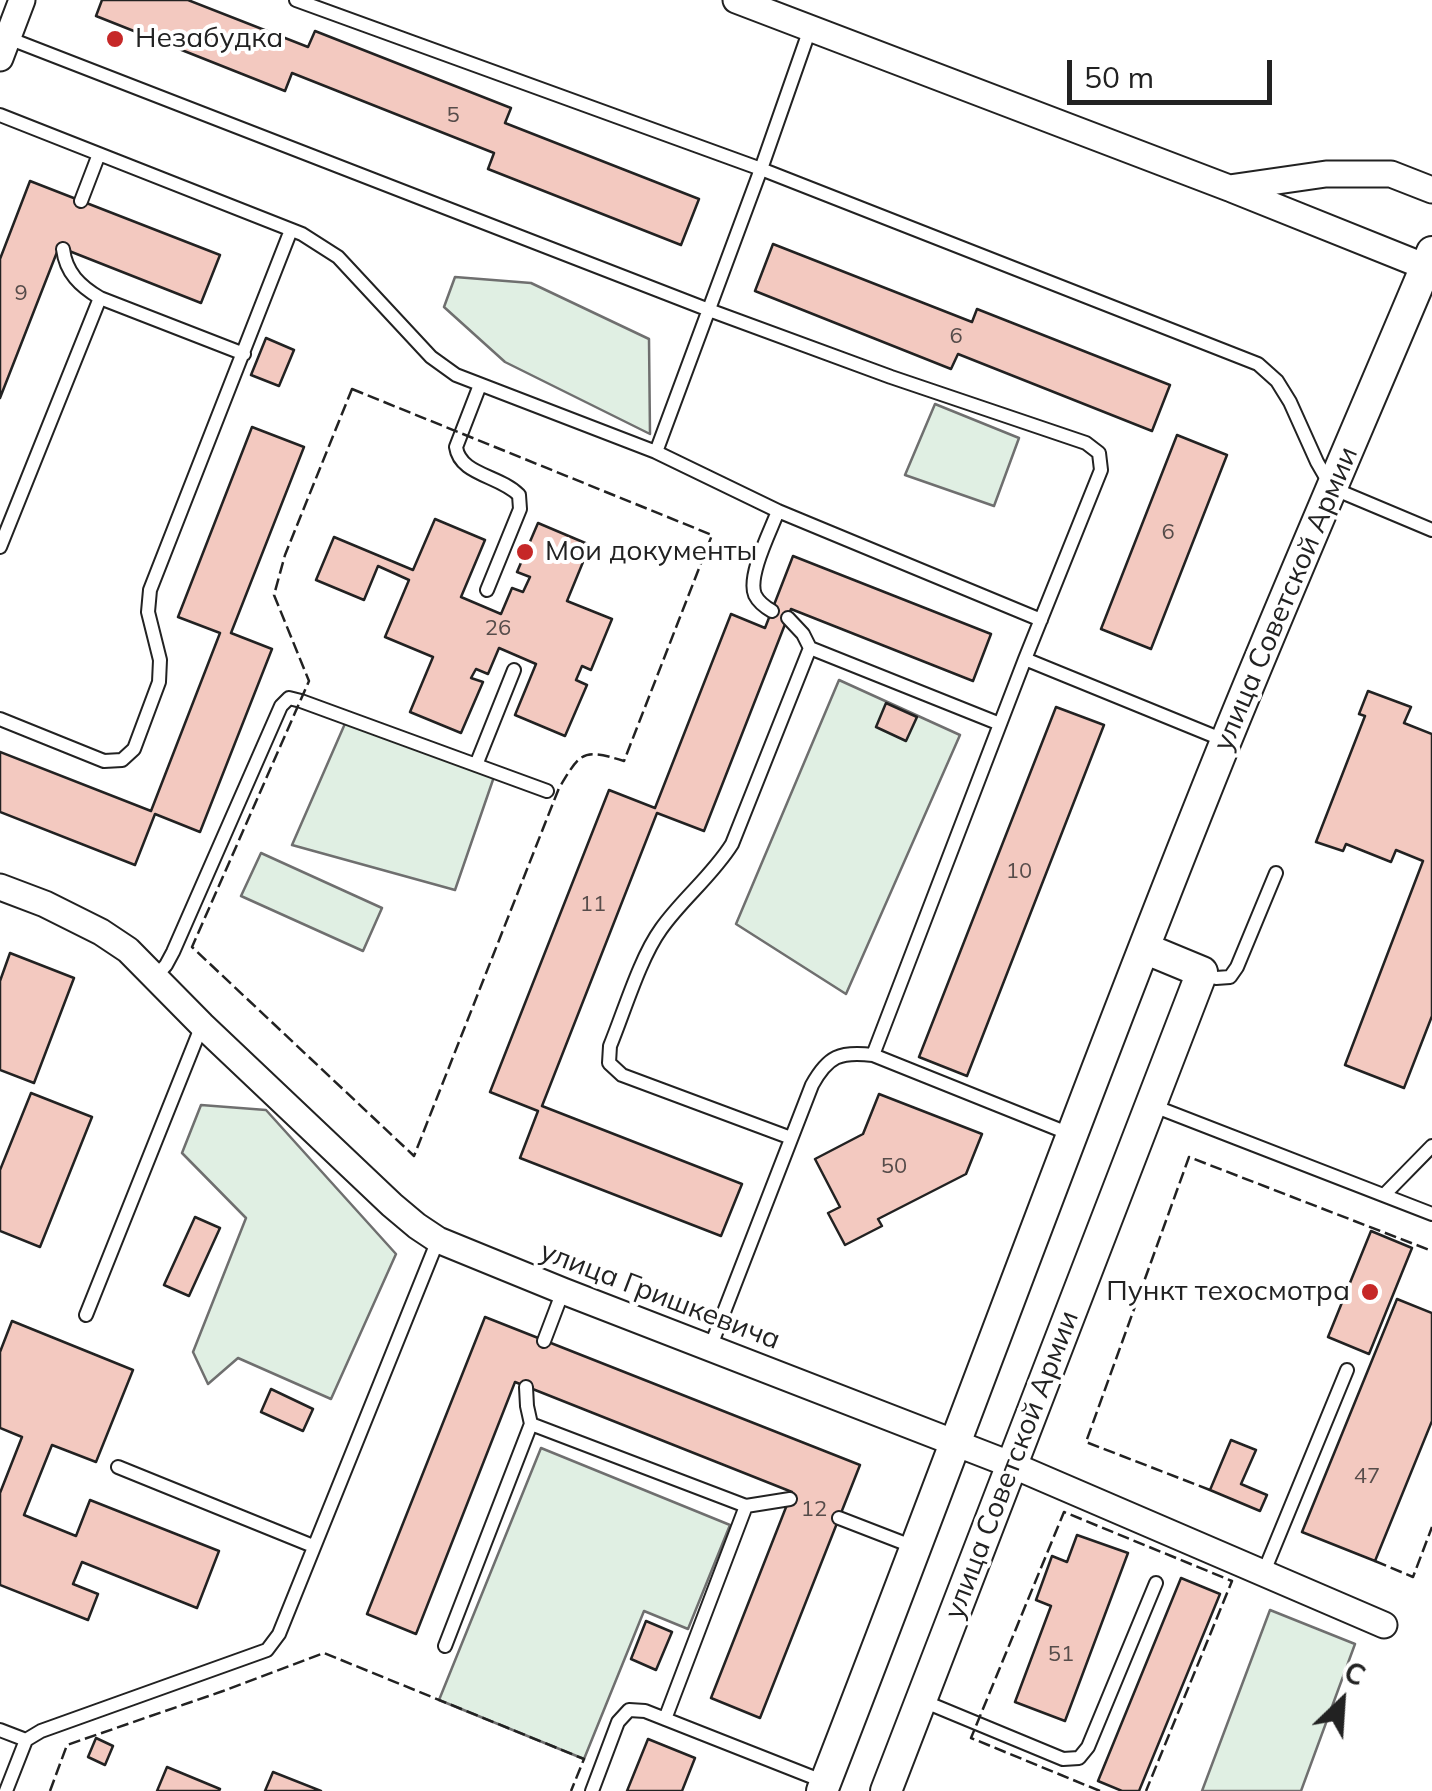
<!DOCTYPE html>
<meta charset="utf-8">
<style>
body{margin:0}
#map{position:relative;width:1432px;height:1791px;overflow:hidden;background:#fff;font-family:Mulish,sans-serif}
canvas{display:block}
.north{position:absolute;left:1292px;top:1651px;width:100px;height:100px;-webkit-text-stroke:8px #fff;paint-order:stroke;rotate:25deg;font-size:28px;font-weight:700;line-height:40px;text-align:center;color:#222}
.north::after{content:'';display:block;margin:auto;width:35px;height:45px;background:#222;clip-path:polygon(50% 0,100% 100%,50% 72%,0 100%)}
.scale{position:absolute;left:1067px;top:60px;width:205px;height:45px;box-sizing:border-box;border:5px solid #222;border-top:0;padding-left:12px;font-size:30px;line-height:35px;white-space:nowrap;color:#222;-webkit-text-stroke:8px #fff;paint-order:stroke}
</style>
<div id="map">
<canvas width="1432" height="1791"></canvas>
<div class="north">С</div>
<div class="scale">50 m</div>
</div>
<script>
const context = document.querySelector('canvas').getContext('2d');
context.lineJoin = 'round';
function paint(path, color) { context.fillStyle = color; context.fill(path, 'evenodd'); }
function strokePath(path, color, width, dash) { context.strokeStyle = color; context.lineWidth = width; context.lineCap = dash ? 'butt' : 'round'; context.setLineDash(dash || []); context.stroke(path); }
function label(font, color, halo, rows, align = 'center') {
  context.font = font + ' Mulish,sans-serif'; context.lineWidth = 8; context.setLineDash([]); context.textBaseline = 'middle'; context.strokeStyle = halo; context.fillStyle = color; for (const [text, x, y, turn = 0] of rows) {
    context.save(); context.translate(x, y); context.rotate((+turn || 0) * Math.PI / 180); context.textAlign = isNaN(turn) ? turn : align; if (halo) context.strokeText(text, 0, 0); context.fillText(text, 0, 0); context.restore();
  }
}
const green = new Path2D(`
 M 455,277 L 531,283 L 649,339 L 650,434 L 505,362 L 444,307 Z
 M 935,404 L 1019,438 L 994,506 L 905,475 Z
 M 839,680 L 960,735 L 846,994 L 736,924 Z
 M 347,719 L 496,771 L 455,890 L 292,845 Z
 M 261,853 L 382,908 L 363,951 L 241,896 Z
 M 201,1105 L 266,1110 L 396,1254 L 331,1399 L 238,1358 L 208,1384 L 193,1352 L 246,1218 L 182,1153 Z
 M 541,1448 L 730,1525 L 688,1629 L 644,1611 L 584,1759 L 439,1700 Z
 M 1270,1610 L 1355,1644 L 1301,1791 L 1202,1791 Z`);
paint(green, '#e0efe3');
strokePath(green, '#6f6f6f', 2.5);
const building = new Path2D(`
 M 102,0 L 188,0 L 308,47 L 315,31 L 511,108 L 505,123 L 699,199 L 681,245 L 488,169 L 494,153 L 292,73 L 285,91 L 96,16 Z
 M 30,181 L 220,255 L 201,303 L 59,247 L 0,398 L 0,259 Z
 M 773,244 L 972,322 L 977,309 L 1170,385 L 1152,431 L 958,354 L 951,369 L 755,291 Z
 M 266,338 L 294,350 L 279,386 L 251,375 Z
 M 252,427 L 304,447 L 231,633 L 272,649 L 200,832 L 155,814 L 135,865 L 0,812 L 0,752 L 151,811 L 220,633 L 178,617 Z
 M 1177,435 L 1227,455 L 1151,649 L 1101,629 Z
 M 435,519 L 485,540 L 461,597 L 501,614 L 512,588 L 523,592 L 530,577 L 517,572 L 538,523 L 590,545 L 567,601 L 612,619 L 591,670 L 582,666 L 576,680 L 587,685 L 565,736 L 515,715 L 536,664 L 499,648 L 488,674 L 476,669 L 471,678 L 483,682 L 461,733 L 410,712 L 433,657 L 385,637 L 409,580 L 378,566 L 364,600 L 316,580 L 334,537 L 413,570 Z
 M 793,556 L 991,634 L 973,681 L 791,609 L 704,831 L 657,813 L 542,1106 L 742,1184 L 721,1236 L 520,1158 L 538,1111 L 490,1092 L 609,790 L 655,808 L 731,614 L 765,628 Z
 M 1368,691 L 1411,707 L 1404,723 L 1432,734 L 1432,1016 L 1404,1088 L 1345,1065 L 1423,861 L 1396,850 L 1391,862 L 1346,844 L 1343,851 L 1316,842 L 1365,716 L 1359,714 Z
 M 886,703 L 917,717 L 906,741 L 876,727 Z
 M 1056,707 L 1104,725 L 967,1076 L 919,1057 Z
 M 10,953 L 74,978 L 34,1083 L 0,1070 L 0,981 Z
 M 31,1093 L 92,1117 L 40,1247 L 0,1231 L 0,1170 Z
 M 879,1094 L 982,1134 L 966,1174 L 878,1219 L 882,1226 L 845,1245 L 828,1213 L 840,1207 L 815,1159 L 863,1134 Z
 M 195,1217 L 220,1228 L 189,1296 L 164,1285 Z
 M 1371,1231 L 1412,1248 L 1369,1354 L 1328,1337 Z
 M 1397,1299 L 1432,1313 L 1432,1421 L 1375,1561 L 1302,1532 Z
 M 485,1317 L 860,1465 L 760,1718 L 711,1698 L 792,1492 L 515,1382 L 416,1634 L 367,1614 Z
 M 12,1321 L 133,1370 L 96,1462 L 52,1445 L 24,1515 L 76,1536 L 90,1500 L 219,1551 L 197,1608 L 82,1562 L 73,1584 L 98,1594 L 88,1620 L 0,1585 L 0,1493 L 22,1437 L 0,1428 L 0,1352 Z
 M 271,1389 L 313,1409 L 303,1431 L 261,1412 Z
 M 1231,1440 L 1256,1450 L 1241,1484 L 1267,1495 L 1260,1511 L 1210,1490 Z
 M 1077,1535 L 1128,1553 L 1065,1721 L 1015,1702 L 1051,1606 L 1036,1600 L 1052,1556 L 1067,1562 Z
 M 1181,1578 L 1220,1594 L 1139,1791 L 1122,1791 L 1098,1781 Z
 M 646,1621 L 672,1632 L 656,1670 L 631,1659 Z
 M 96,1738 L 113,1746 L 105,1765 L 88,1757 Z
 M 648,1739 L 695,1758 L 682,1791 L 627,1791 Z
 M 167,1767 L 220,1789 L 219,1791 L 157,1791 Z
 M 273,1772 L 321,1791 L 265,1791 Z`);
paint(building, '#f3c9c0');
strokePath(building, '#222', 2.5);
const service = new Path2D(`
 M 296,0 L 761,169 L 656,452
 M 810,29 L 761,169 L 1258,364 L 1277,381 L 1290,402 L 1317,462 L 1332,488 L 1432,530
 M 8,38 L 709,310 L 891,377 L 1086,443 L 1099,453 L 1101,470 L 1025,659 L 873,1055 C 840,1051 828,1056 812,1085 L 710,1348
 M 0,115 L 302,234 L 338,257 L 431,357 L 456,375 L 656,452 L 778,511 L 1041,620
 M 81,201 L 99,154
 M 63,249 C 66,273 80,286 100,298
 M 480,385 L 456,447 C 460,475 499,475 519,495 L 520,509 L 487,590
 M 0,547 L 100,298 L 244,354
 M 772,611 C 765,607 759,603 755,595 C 747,576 771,530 778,511
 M 788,618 L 803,634 L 810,648
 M 1025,659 L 1226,741
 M 0,719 L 104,761 L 122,760 L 134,749 L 159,682 L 160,660 L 148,612 L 150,590 L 291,230
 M 476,765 L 514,670
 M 1204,973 L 1216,978 L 1230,977 L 1237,967 L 1276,873
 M 155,977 L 166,965 L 173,952 L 281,706 L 289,698 L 301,701 L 547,791
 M 873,1055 L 1070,1134
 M 1151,1105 L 1432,1214
 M 791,1138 L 622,1075 L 609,1063 L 610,1046 C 624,1012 640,958 661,929 C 682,899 712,876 732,844 L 810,648 L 1000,724
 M 1384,1195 L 1432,1146
 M 86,1315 L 202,1025
 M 544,1341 L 563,1291
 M 526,1387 L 527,1406 L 531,1424
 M 118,1467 L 313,1546
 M 746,1506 L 790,1499
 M 839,1518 L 914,1547
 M 1263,1574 L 1347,1370
 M 445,1646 L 531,1424 L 746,1506 L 665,1719
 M 923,1701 L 1063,1759 L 1079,1758 L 1088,1747 L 1156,1583
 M 0,1730 L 26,1740
 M 6,1791 L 26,1740 L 41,1731 L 267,1650 L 279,1634 L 438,1240
 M 592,1791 L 618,1722 L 629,1710 L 645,1711 L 825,1782`);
const minor = new Path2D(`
 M 736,0 L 1229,188 L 1426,267
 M 0,58 L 22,0
 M 1229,188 L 1326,174 L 1391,174 L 1432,190
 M 0,887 L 45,904 L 101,932 L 128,950 L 202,1025 L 392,1205 L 417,1226 L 438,1240 L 563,1291 L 1012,1465 L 1384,1625`);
const tertiary = new Path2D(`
 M 822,1791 C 958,1442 1085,1090 1225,743 C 1292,578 1363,416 1432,252
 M 886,1791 L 1202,972 L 1144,948`);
strokePath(service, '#222', 16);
strokePath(minor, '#222', 29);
strokePath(tertiary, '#222', 34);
strokePath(service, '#fff', 12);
strokePath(minor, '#fff', 25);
strokePath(tertiary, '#fff', 30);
strokePath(new Path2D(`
 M 352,389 L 712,535 L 624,761 C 582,748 581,752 559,788 L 414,1156 L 192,947 L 309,681 L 274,595 L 285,555 Z
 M 1210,1490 L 1086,1442 L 1189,1157 L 1432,1251
 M 1375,1561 L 1413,1577 L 1432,1527
 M 50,1791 L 67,1745 L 223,1691 L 324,1653 L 584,1759 L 571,1791
 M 1100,1791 L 971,1738 L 1064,1512 L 1232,1581 L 1146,1791`), '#222', 2.5, [12, 5]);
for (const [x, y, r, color] of [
 [115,39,10,"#c62828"],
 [525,552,10,"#c62828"],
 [1370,1292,10,"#c62828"]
]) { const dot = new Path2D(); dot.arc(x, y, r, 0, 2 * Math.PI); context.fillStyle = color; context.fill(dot); strokePath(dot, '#fff', 4); }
label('22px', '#564c4a', null, [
 ["5",453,115],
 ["9",21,293],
 ["6",956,336],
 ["6",1168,532],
 ["26",498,628],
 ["10",1019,871],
 ["11",593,904],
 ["50",894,1166],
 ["47",1367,1476],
 ["12",814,1509],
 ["51",1061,1654]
]);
label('28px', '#222', '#fff', [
 ["Незабудка",135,39],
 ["Мои документы",545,552],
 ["Пункт техосмотра",1350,1292,"right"]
], 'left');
label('28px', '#222', '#fff', [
 ["улица Советской Армии",1286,599,-67],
 ["улица Гришкевича",660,1296,21],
 ["улица Советской Армии",1012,1465,-69]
]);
</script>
